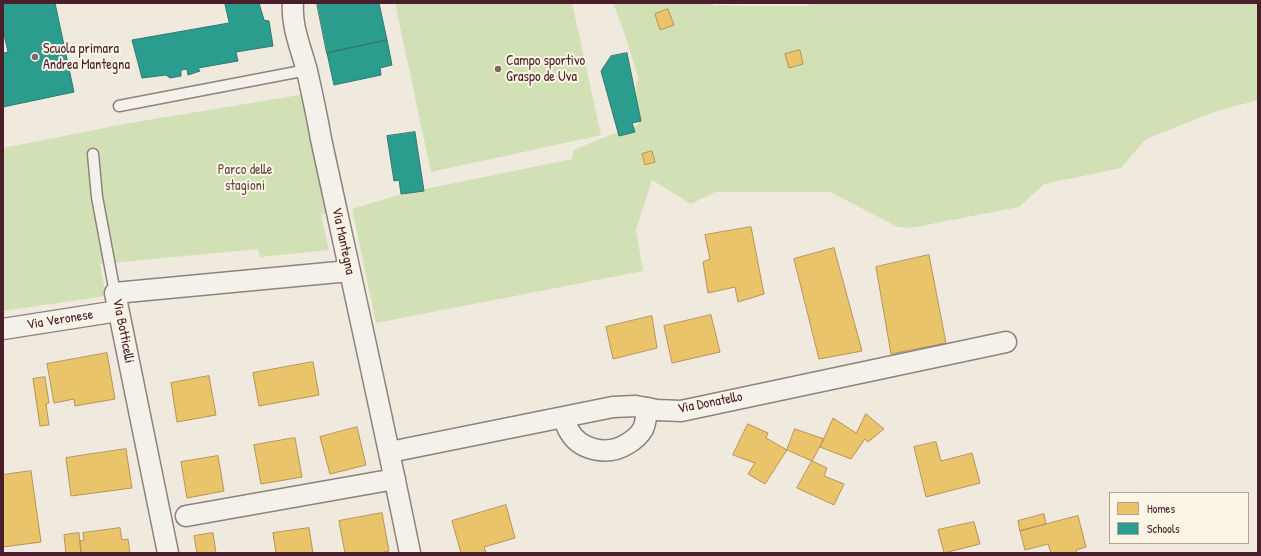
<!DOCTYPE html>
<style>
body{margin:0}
#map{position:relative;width:1261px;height:556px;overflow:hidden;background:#efe9de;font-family:"Patrick Hand",sans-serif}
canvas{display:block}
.frame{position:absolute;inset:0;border:4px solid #4a1f2b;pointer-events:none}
.legend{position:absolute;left:1109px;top:492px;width:140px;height:52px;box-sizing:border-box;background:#fcf5e5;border:1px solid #b59f9b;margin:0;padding:5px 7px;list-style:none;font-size:12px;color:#4a1f2b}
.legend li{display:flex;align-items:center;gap:8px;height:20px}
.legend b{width:20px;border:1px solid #b59f9b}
</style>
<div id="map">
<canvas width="1261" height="556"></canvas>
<div class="frame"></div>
<ul class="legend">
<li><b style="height:11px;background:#e9c46a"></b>Homes</li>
<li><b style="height:11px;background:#2a9d8f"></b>Schools</li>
</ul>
</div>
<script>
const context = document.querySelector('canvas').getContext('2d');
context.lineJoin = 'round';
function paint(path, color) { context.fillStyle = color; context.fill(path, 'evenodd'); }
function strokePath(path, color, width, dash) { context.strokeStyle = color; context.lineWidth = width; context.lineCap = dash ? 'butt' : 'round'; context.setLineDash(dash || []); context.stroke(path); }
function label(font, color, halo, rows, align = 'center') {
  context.font = font + ' "Patrick Hand",sans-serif'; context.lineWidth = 4; context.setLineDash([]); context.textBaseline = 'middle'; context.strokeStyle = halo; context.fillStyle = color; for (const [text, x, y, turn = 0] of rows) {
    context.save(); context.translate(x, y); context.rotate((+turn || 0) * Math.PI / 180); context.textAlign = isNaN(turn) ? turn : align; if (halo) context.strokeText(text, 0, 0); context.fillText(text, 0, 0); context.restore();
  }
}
paint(new Path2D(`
 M 395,3 L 572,3 L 601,135 L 431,172 Z
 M 613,3 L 713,3 L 713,5 L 754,6 L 808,6 L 810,3 L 1258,3 L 1258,100 L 1214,112 L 1146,139 L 1121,168 L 1044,184 L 1019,207 L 910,228 L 898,227 L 830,192 L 715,192 L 691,204 L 652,180 L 636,230 L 643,271 L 376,323 L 352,209 L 401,194 L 572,159 L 574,150 L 605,137 L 638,125 L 636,85 L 638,77 L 625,35 Z
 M 306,94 L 332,211 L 321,215 L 329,250 L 260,257 L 258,249 L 100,264 L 106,296 L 3,311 L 3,148 L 130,123 Z`), '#d2e1b5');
const homes = new Path2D(`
 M 668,9 L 674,25 L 660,30 L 655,14 Z
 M 800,50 L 803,64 L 789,68 L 785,54 Z
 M 652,151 L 655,162 L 645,165 L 642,154 Z
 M 751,227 L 764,294 L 738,302 L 735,287 L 708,293 L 703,262 L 710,259 L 705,235 Z
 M 834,248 L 862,351 L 819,359 L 794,259 Z
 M 929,255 L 946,343 L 891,354 L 876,267 Z
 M 711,315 L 720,352 L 672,363 L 664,326 Z
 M 652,316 L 657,348 L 613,359 L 606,327 Z
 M 107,353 L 115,399 L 75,406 L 74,399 L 54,403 L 47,364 Z
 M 313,362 L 319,395 L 259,406 L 253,373 Z
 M 209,376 L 216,415 L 177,422 L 171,383 Z
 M 45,377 L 49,403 L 46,404 L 49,425 L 40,426 L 33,379 Z
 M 866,414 L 884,429 L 868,442 L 865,439 L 851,459 L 820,447 L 833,418 L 856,433 Z
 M 748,424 L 768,433 L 766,438 L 787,450 L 765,484 L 748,474 L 755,463 L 733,455 Z
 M 357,427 L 366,465 L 330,474 L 320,437 Z
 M 795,429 L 824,439 L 812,461 L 787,450 Z
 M 295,438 L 302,477 L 261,484 L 254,445 Z
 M 936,442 L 941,461 L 972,453 L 980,483 L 926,497 L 914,447 Z
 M 126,449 L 132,488 L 71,496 L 66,458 Z
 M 218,456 L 224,491 L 187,498 L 181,462 Z
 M 812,461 L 827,468 L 824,476 L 844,484 L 834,505 L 797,488 Z
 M 31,471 L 41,542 L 3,547 L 3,475 Z
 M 506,505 L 515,538 L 484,547 L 486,553 L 461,553 L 452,521 Z
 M 382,513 L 389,551 L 379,553 L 345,553 L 339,521 Z
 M 1044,514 L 1046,524 L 1020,531 L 1018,521 Z
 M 1078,516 L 1086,547 L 1076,550 L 1077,553 L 1051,553 L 1048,544 L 1025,550 L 1020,531 Z
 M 974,522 L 980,544 L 944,553 L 938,530 Z
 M 120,528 L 122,540 L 128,539 L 130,553 L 81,553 L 80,541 L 84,540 L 83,533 Z
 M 309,528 L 313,553 L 276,553 L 273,533 Z
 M 79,533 L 81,553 L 66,553 L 64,535 Z
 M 213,533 L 216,553 L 197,553 L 194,536 Z`);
paint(homes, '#e9c46a');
strokePath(homes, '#b99257', 1);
const schools = new Path2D(`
 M 3,3 L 55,3 L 74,92 L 3,107 L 3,53 L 8,52 L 3,30 Z
 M 225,3 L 259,3 L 264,20 L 269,21 L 273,46 L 236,52 L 238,61 L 198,68 L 200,71 L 188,75 L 187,69 L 181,70 L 181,76 L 170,78 L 166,75 L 142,78 L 132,40 L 229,23 Z
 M 317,3 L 379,3 L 387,40 L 327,53 Z
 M 387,40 L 392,65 L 380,68 L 381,75 L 334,85 L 327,53 Z
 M 627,53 L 641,121 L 632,123 L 635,132 L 619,136 L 601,71 L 611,56 Z
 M 415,132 L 424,191 L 401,194 L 399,180 L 394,181 L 387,136 Z`);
paint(schools, '#2a9d8f');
strokePath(schools, '#347771', 1);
const lane = new Path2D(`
 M 119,106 L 307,70
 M 93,154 L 97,197 L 115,293`);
const street = new Path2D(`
 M 293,3 C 291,26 301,48 307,71 C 312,93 317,116 321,139 C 351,277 382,415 410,553
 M 3,329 L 118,311
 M 564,417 C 565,421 566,425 568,429 C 579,451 608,456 627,444 C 634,440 639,436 643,429 C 646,423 646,414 648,408
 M 390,452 L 613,407 L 636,406 L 657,410 L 681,411 L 1006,342
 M 186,516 L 395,479
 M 168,553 L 115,293 L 349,271`);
strokePath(lane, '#8d827f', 13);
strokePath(street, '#8d827f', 23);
strokePath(lane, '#f4f1ea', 10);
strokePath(street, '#f4f1ea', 20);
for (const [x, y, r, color] of [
 [35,57,4,"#84666a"],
 [498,69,4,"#84666a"]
]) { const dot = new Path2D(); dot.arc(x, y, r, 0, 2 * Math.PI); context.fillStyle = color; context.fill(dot); strokePath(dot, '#fcf5e5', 1.5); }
label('14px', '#4a1f2b', '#fcf5e5', [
 ["Scuola primara",43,49],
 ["Andrea Mantegna",43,65],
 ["Campo sportivo",506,61],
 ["Graspo de Uva",506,77]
], 'left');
label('14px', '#664e45', '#fcf5e5', [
 ["Parco delle",245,170],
 ["stagioni",245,186]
]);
label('14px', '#4a1f2b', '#fcf5e5', [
 ["Via Mantegna",343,241,78],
 ["Via Veronese",60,320,-9],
 ["Via Botticelli",123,331,79],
 ["Via Donatello",710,403,-11]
]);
</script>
